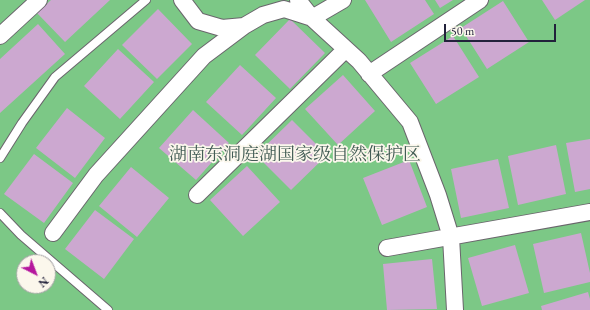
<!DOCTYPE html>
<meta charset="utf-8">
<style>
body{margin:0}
#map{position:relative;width:590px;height:310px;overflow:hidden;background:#efe4c7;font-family:"EB Garamond",serif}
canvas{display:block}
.north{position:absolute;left:16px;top:254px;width:40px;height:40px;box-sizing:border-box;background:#fbf7ec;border:1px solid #a4a2a5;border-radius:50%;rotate:138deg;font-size:11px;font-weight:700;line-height:16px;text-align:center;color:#22223b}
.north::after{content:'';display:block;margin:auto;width:14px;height:18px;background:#b5179e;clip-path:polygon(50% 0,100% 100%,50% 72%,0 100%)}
.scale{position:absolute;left:444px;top:24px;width:112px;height:18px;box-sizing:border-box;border:2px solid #22223b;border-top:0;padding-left:5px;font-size:12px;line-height:14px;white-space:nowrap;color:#22223b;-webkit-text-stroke:3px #fbf7ec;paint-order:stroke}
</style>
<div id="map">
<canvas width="590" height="310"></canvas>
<div class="north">N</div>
<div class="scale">50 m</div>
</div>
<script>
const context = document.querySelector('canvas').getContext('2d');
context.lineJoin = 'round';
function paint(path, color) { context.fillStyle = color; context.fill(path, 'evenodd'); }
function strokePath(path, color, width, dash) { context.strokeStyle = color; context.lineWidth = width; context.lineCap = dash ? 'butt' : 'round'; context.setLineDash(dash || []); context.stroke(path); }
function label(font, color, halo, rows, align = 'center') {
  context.font = font + ' "EB Garamond","Noto Serif SC",serif'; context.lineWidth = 3.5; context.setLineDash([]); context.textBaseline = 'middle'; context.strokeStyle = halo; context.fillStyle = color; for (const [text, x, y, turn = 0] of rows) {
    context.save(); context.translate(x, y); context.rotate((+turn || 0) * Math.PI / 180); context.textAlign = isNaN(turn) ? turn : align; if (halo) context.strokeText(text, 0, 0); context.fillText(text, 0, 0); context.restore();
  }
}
paint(new Path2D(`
 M 0,0 L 590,0 L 590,310 L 0,310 ZM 24,262 L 48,262 L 48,286 L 24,286 Z`), '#7cc886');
paint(new Path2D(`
 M 51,0 L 110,0 L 65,42 L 37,13 Z
 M 365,0 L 425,0 L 434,14 L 391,42 Z
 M 435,0 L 453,0 L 440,8 Z
 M 542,0 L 585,0 L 555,20 Z
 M 503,1 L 529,42 L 487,69 L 461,28 Z
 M 158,9 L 192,44 L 157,79 L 122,45 Z
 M 290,19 L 325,53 L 290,89 L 255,55 Z
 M 38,24 L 65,54 L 0,113 L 0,59 Z
 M 453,36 L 479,77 L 436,104 L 410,63 Z
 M 118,49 L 154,82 L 120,119 L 84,86 Z
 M 240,65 L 276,98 L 242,135 L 206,102 Z
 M 343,75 L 375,111 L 338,145 L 305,109 Z
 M 67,108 L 105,138 L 75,178 L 36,148 Z
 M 193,110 L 229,143 L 196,180 L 159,148 Z
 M 292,120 L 327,155 L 291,190 L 256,155 Z
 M 590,139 L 590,189 L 575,192 L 566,143 Z
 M 556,145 L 566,194 L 518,205 L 508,156 Z
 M 34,154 L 73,183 L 44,223 L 4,194 Z
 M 498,159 L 509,208 L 461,218 L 451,169 Z
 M 409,160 L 427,207 L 382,225 L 363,178 Z
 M 247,166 L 280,202 L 243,236 L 210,200 Z
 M 131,167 L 169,198 L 137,237 L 99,206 Z
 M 95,210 L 134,239 L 104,279 L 65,249 Z
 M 581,233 L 590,273 L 590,282 L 544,293 L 533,244 Z
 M 515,245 L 529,293 L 482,306 L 468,258 Z
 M 432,259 L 437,309 L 387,310 L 383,264 Z
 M 588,292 L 590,299 L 590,310 L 542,310 L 541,306 Z`), '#cca8d0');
const lane = new Path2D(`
 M 0,158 L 22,123 L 55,77 L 146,0
 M 0,213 L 21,235 L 108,310`);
const street = new Path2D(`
 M 182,0 L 198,21 L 222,28 L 244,26 L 263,15 L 284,9 L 312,18 L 343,0
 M 298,0 L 312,18 L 359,61 L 410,122 L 438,195 L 451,237 L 455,310
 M 0,36 L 39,0
 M 369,74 L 480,0
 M 197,195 L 346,49
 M 53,233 L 96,175 L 204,56 L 244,26
 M 387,248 L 590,212`);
strokePath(lane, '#6a666c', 10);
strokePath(street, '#6a666c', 18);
strokePath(lane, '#fff', 8);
strokePath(street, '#fff', 16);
label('18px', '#425c55', '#fbf7ec', [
 ["湖南东洞庭湖国家级自然保护区",295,155]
]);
</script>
